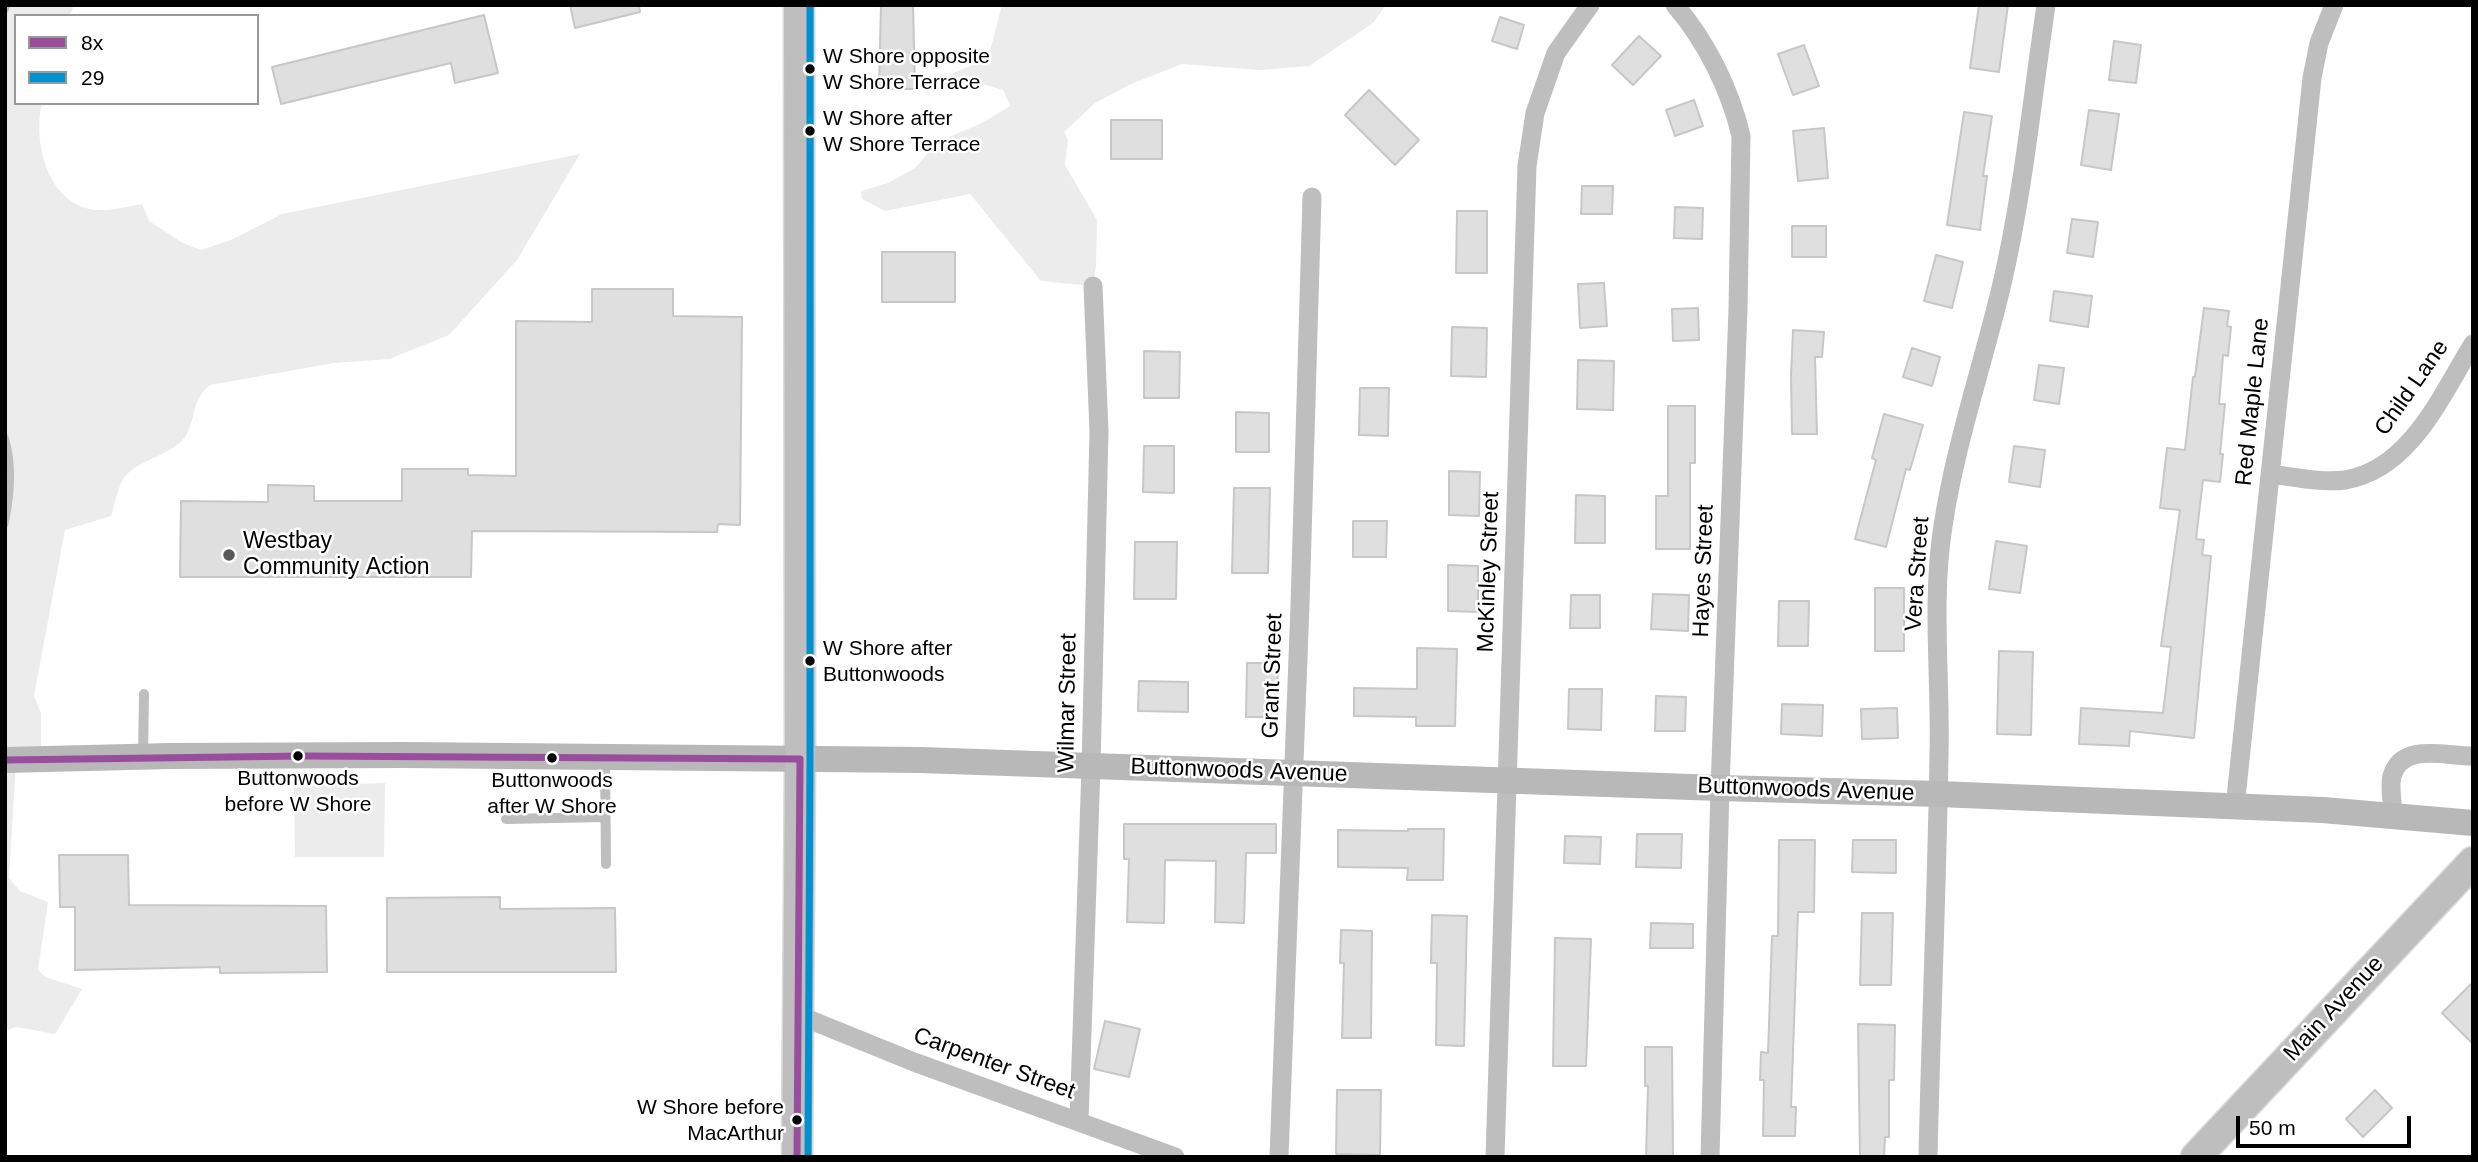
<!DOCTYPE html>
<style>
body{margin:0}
#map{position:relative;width:2478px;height:1162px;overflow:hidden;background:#fff;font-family:Helvetica,sans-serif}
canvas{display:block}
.frame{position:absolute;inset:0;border:7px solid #000;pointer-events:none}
.legend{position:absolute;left:14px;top:14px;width:245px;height:91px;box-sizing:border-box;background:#fff;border:2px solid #999;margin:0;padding:9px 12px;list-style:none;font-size:21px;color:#000}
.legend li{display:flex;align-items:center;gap:14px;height:35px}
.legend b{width:35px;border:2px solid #999}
.scale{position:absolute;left:2236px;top:1116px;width:175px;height:32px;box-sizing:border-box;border:4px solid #000;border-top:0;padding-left:9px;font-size:21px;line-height:24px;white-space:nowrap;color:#000;-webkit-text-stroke:5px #fff;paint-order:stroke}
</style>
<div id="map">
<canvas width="2478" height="1162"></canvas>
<div class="frame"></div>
<ul class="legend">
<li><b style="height:9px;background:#994d9d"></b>8x</li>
<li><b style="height:9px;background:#0092d0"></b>29</li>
</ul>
<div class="scale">50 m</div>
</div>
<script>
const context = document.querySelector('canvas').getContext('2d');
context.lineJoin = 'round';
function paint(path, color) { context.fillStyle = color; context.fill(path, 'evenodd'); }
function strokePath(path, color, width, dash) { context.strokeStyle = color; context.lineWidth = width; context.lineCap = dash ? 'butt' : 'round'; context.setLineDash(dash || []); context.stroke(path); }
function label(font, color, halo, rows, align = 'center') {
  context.font = font + ' Helvetica,sans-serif'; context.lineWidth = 5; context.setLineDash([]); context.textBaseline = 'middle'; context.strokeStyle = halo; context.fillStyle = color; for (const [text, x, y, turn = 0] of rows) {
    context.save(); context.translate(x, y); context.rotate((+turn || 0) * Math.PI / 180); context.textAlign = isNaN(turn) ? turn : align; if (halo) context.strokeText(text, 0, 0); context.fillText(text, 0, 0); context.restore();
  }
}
paint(new Path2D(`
 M 5,5 L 74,5 L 70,16 L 16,16 L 16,103 L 42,103 C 32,143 49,208 98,210 C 112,211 128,206 142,204 L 149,221 L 183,243 L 201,250 L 231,240 L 282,214 L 580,154 L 517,260 L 449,335 L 389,359 L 334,363 L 210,385 C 190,402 197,418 185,437 C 172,455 143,458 126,475 C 118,484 115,505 111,516 L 65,530 L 34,696 L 41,713 L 41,758 L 16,763 L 9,878 L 20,891 L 48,902 L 38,970 L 45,977 L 82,989 L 55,1034 L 16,1027 L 5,1031 Z
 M 1002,5 L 1386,5 L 1373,23 L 1309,66 L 1260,70 L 1182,64 L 1131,84 L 1095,103 L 1064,132 L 1068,139 L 1065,165 L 1097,220 L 1096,266 L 1093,286 L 1041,281 L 970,194 L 885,211 L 862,199 L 861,192 L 864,190 L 888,183 L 915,168 L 937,142 L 982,123 L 1010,106 L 1003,90 L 979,83 L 954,87 L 953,73 L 988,59 Z
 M 385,783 L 384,857 L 295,857 L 294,786 Z`), '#ececec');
strokePath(new Path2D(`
 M 5,10 L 7,5
 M 5,437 C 14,465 11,496 5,524`), '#bfbfbf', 7);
const building = new Path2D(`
 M 570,5 L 639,5 L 640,12 L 575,28 Z
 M 881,5 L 913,5 L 915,89 L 879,89 Z
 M 1979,5 L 2008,5 L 1999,72 L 1970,68 Z
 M 484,15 L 498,73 L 455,83 L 451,63 L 281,104 L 272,67 Z
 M 1500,17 L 1524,25 L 1517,49 L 1492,41 Z
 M 1639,36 L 1661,56 L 1633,85 L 1612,65 Z
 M 2114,41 L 2141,45 L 2136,83 L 2109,80 Z
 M 1804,45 L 1819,86 L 1793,95 L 1778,54 Z
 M 1369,90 L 1419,140 L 1395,165 L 1345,115 Z
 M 1694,100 L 1703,126 L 1675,136 L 1666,110 Z
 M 2089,110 L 2119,114 L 2111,170 L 2081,165 Z
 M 1964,112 L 1992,116 L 1983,176 L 1987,176 L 1980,230 L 1947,225 Z
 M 1111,120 L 1162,120 L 1162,159 L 1111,159 Z
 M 1824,128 L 1828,178 L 1798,181 L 1793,131 Z
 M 1582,186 L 1613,186 L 1612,214 L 1581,214 Z
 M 1675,207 L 1703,208 L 1702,239 L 1674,238 Z
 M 1457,211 L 1487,211 L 1487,273 L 1456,273 Z
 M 2072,219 L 2098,222 L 2093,257 L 2067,253 Z
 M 1792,226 L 1826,226 L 1826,257 L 1792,257 Z
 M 882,252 L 955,252 L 955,302 L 882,302 Z
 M 1936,255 L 1963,262 L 1952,308 L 1924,301 Z
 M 1604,283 L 1607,326 L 1580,328 L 1578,284 Z
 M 592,289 L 673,289 L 673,316 L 742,317 L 740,525 L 718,524 L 717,532 L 472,531 L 471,577 L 180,577 L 181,501 L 268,502 L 268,485 L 314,486 L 314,501 L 402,501 L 402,469 L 468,469 L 468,475 L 516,476 L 516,321 L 592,322 Z
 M 2054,291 L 2092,296 L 2088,327 L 2050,321 Z
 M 1698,308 L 1699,340 L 1673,341 L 1672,309 Z
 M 2204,308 L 2229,311 L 2227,326 L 2231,327 L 2228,356 L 2223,355 L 2219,404 L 2225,404 L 2220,454 L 2223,454 L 2220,482 L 2203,480 L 2196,539 L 2204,540 L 2202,555 L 2211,556 L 2194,738 L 2130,731 L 2129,746 L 2079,744 L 2081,708 L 2163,713 L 2171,647 L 2161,646 L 2180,510 L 2160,508 L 2167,448 L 2185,450 L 2193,377 L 2195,377 Z
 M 1452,327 L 1487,328 L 1486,377 L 1451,376 Z
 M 1793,330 L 1824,332 L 1822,357 L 1815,357 L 1817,434 L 1792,434 L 1791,376 Z
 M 1912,348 L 1940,357 L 1932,386 L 1903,377 Z
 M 1144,351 L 1180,352 L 1179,398 L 1144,398 Z
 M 1578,360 L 1614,361 L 1613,410 L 1577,409 Z
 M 2039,365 L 2064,368 L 2059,404 L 2034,400 Z
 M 1360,388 L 1389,388 L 1388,436 L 1359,435 Z
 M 1668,406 L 1695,406 L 1695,463 L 1690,463 L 1690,549 L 1656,549 L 1656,496 L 1668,496 Z
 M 1236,412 L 1269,413 L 1269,452 L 1236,452 Z
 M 1884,414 L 1923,425 L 1910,470 L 1906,469 L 1886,547 L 1855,539 L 1876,460 L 1872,458 Z
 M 1144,446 L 1174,446 L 1174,493 L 1143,492 Z
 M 2014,446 L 2045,450 L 2040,487 L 2009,482 Z
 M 1449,471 L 1480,472 L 1479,516 L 1449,515 Z
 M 1234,488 L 1270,488 L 1268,573 L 1232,573 Z
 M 1576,495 L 1605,496 L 1605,543 L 1575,543 Z
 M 1353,521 L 1387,521 L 1386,557 L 1353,557 Z
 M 1996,541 L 2027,546 L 2020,593 L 1989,589 Z
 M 1135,542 L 1177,542 L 1176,599 L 1134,599 Z
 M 1448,565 L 1478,566 L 1478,612 L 1448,611 Z
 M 1875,588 L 1904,588 L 1904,651 L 1875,651 Z
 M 1653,594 L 1689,595 L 1688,631 L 1651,629 Z
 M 1571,595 L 1600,595 L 1600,628 L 1570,628 Z
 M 1779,601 L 1809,601 L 1808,646 L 1778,646 Z
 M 1417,648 L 1457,649 L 1455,726 L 1416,726 L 1416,717 L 1354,716 L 1354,688 L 1417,689 Z
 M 1999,651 L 2033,652 L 2031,735 L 1997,734 Z
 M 1247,663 L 1278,663 L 1277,717 L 1246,717 Z
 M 1139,681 L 1188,682 L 1188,712 L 1138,711 Z
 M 1569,689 L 1602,689 L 1601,730 L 1568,729 Z
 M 1656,696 L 1686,697 L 1685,731 L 1655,731 Z
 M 1782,704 L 1823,705 L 1822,736 L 1781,734 Z
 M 1897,708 L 1898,738 L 1862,739 L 1861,709 Z
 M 1124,824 L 1276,824 L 1276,853 L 1246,853 L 1244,923 L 1215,922 L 1216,861 L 1165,860 L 1164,923 L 1127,922 L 1129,859 L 1124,859 Z
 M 1408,829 L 1444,829 L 1443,880 L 1407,880 L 1408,868 L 1338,867 L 1338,830 L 1408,831 Z
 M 1637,834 L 1682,834 L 1681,868 L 1636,867 Z
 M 1565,836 L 1601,837 L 1600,864 L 1564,863 Z
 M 1779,840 L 1815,840 L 1814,912 L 1798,912 L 1791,1107 L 1796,1107 L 1795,1136 L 1763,1136 L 1764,1080 L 1760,1080 L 1761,1052 L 1768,1053 L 1772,936 L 1778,936 Z
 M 1853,840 L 1896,840 L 1896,873 L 1852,872 Z
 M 59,855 L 128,855 L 129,905 L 326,906 L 327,972 L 220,973 L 220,967 L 75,970 L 75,907 L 60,907 Z
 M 500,897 L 500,909 L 615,908 L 616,972 L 387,972 L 387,898 Z
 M 1862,913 L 1893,913 L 1891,985 L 1860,985 Z
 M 1432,915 L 1467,916 L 1464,1046 L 1436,1045 L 1437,963 L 1431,963 Z
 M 1651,923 L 1693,924 L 1693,948 L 1650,948 Z
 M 1341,930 L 1372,931 L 1371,1038 L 1342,1038 L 1344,963 L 1340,963 Z
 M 1555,938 L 1591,939 L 1586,1066 L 1553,1066 Z
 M 2473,982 L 2473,1044 L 2442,1013 Z
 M 1105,1021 L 1140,1029 L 1129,1077 L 1094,1069 Z
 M 1858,1024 L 1895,1025 L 1894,1080 L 1889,1080 L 1889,1137 L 1885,1137 L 1884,1157 L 1860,1157 Z
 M 1645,1047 L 1672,1047 L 1673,1157 L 1646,1157 L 1648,1086 L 1645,1086 Z
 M 1337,1090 L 1381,1090 L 1380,1155 L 1336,1154 Z
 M 2375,1090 L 2392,1108 L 2363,1137 L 2346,1119 Z`);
paint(building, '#dfdfdf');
strokePath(building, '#c7c7c7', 2);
const primary = new Path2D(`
 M 797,1157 L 800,759 L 799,5
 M 2196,1157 L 2473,862`);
strokePath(primary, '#dbdbdb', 33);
strokePath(new Path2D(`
 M 143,756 L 144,694
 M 605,758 L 606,864
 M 506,819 L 605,817`), '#bebebe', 10);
strokePath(new Path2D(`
 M 1675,5 C 1706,41 1730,89 1741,136 L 1738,309 L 1720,788 L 1710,1157
 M 2270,474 C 2294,477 2321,483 2345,480 C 2410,470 2442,394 2473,344
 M 2235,807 L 2312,78 L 2319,43 L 2334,5
 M 2393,816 C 2393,804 2389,787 2392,776 C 2402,741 2448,757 2473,756
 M 798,1015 L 914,1062 L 1175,1157
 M 1079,1121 L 1091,767 L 1099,431 L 1093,286
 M 1279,1157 L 1300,605 L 1312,197
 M 1495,1157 L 1527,166 L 1535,113 L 1556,53 L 1590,5
 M 1928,1157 C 1931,1022 1937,888 1939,754 C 1941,678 1931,602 1943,526 C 1955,446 1982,367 2001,288 C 2023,195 2032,100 2046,5`), '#bebebe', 19);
strokePath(new Path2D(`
 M 5,760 L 170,756 L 405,755 L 921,760 L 1720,788 L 1939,794 L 2323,810 L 2473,823`), '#b8b8b8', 26);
strokePath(primary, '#bebebe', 30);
strokePath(new Path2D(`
 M 5,760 L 303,756 L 800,759
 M 797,1157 L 800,759`), '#994d9d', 7);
strokePath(new Path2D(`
 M 808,1157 L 810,759 L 810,5`), '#0092d0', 7);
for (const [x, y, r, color] of [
 [810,69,6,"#000"],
 [810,131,6,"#000"],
 [229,555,7,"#595959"],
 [810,661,6,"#000"],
 [298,756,6,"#000"],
 [552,758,6,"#000"],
 [797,1120,6,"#000"]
]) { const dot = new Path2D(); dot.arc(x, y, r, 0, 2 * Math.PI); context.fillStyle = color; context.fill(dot); strokePath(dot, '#fff', 2.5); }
label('21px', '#000', '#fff', [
 ["W Shore opposite",823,57],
 ["W Shore Terrace",823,83],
 ["W Shore after",823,119],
 ["W Shore Terrace",823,145],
 ["W Shore after",823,649],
 ["Buttonwoods",823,675],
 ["Buttonwoods",298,779,"center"],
 ["before W Shore",298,805,"center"],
 ["Buttonwoods",552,781,"center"],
 ["after W Shore",552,807,"center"],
 ["W Shore before",784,1108,"right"],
 ["MacArthur",784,1134,"right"]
], 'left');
label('23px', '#000', '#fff', [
 ["Child Lane",2412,388,-55],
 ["Red Maple Lane",2253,402,-84],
 ["Hayes Street",1704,571,-88],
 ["McKinley Street",1489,572,-88],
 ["Vera Street",1918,574,-86],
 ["Grant Street",1273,676,-88],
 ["Wilmar Street",1068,703,-89],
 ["Buttonwoods Avenue",1239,771,2],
 ["Buttonwoods Avenue",1806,790,2],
 ["Main Avenue",2334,1009,-47],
 ["Carpenter Street",994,1064,20]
]);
label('23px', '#000', '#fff', [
 ["Westbay",243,542],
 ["Community Action",243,568]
], 'left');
</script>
